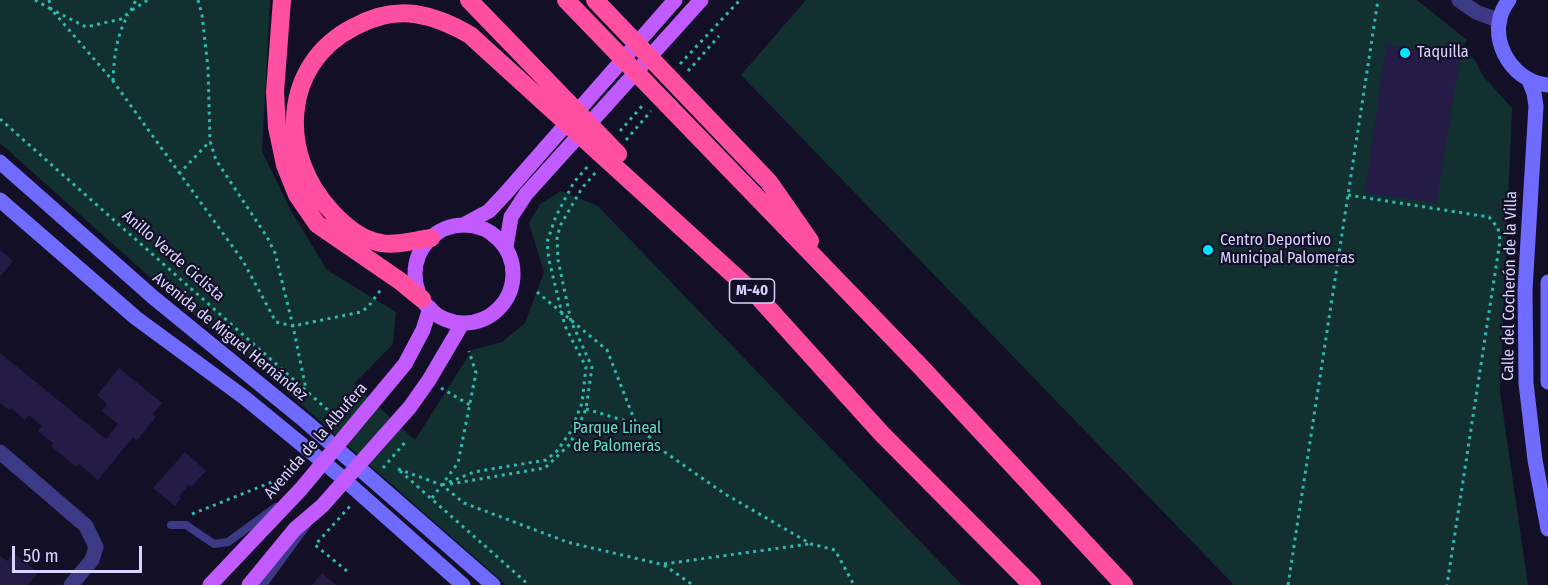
<!DOCTYPE html>
<meta charset="utf-8">
<style>
body{margin:0}
#map{position:relative;width:1548px;height:585px;overflow:hidden;background:#130f26;font-family:"Fira Sans Condensed",sans-serif}
canvas{display:block}
.scale{position:absolute;left:12px;top:546px;width:130px;height:27px;box-sizing:border-box;border:3px solid #d9d4ff;border-top:0;padding-left:8px;font-size:18px;line-height:21px;white-space:nowrap;color:#d9d4ff;-webkit-text-stroke:4px #130f26;paint-order:stroke}
</style>
<div id="map">
<canvas width="1548" height="585"></canvas>
<div class="scale">50 m</div>
</div>
<script>
const context = document.querySelector('canvas').getContext('2d');
context.lineJoin = 'round';
function paint(path, color) { context.fillStyle = color; context.fill(path, 'evenodd'); }
function strokePath(path, color, width, dash) { context.strokeStyle = color; context.lineWidth = width; context.lineCap = dash ? 'butt' : 'round'; context.setLineDash(dash || []); context.stroke(path); }
function label(font, color, halo, rows, align = 'center') {
  context.font = font + ' "Fira Sans Condensed",sans-serif'; context.lineWidth = 4.5; context.setLineDash([]); context.textBaseline = 'middle'; context.strokeStyle = halo; context.fillStyle = color; for (const [text, x, y, turn = 0] of rows) {
    context.save(); context.translate(x, y); context.rotate((+turn || 0) * Math.PI / 180); context.textAlign = isNaN(turn) ? turn : align; if (halo) context.strokeText(text, 0, 0); context.fillText(text, 0, 0); context.restore();
  }
}
paint(new Path2D(`
 M 0,0 L 270,0 L 262,151 L 290,209 L 327,270 L 396,312 L 393,344 L 354,384 L 415,440 L 472,350 L 502,342 L 525,323 L 544,272 L 529,223 L 540,204 L 561,191 L 598,206 L 962,585 L 506,585 L 295,399 L 162,288 L 0,143 Z
 M 806,0 L 1417,0 L 1467,40 L 1461,49 L 1475,60 L 1483,76 L 1512,108 L 1500,392 L 1528,585 L 1234,585 L 741,75 Z`), '#12302f');
paint(new Path2D(`
 M 1386,45 L 1460,56 L 1436,203 L 1365,193 Z
 M 0,250 L 13,261 L 0,277 Z
 M 0,353 L 106,439 L 118,424 L 102,411 L 107,404 L 97,395 L 119,368 L 162,403 L 153,414 L 156,417 L 139,438 L 137,440 L 133,437 L 98,480 L 79,464 L 76,467 L 51,446 L 53,443 L 38,431 L 42,426 L 29,415 L 25,420 L 11,408 L 9,410 L 0,403 Z
 M 185,452 L 206,471 L 192,486 L 189,485 L 179,496 L 181,498 L 175,506 L 153,488 Z
 M 14,553 L 38,573 L 28,585 L 0,585 L 0,556 L 7,561 Z
 M 322,573 L 336,585 L 312,585 Z`), '#241b47');
strokePath(new Path2D(`
 M 35,0 L 51,9 L 113,81 L 243,261 L 276,322 L 293,326 L 361,312 L 368,307 L 382,288
 M 49,0 L 51,9 L 86,27 L 121,19 L 130,12 L 136,0
 M 198,0 L 202,15 L 208,68 L 210,141 L 216,160 L 267,237 L 275,253 L 293,326 L 306,389
 M 132,10 L 148,0
 M 680,64 L 740,0
 M 688,71 L 719,36
 M 113,81 C 114,57 116,37 128,15
 M 0,119 L 329,411
 M 620,131 L 643,105
 M 626,140 L 651,111
 M 179,174 L 210,141
 M 1348,195 L 1489,217 L 1498,228 L 1500,241 L 1447,585
 M 537,292 L 607,350 L 636,424 L 666,453 L 725,494 L 811,544 L 835,550 L 854,585
 M 441,388 L 470,405
 M 586,409 L 636,424
 M 383,468 L 407,440
 M 398,469 L 442,485 L 464,503 L 567,542 L 664,565 L 693,585
 M 400,471 L 529,585
 M 450,484 L 545,468 L 570,444 L 586,409 L 592,367 L 571,321 L 558,260 L 557,238 L 560,226 L 582,188 L 597,171
 M 442,485 L 474,472 L 546,460 L 557,451 L 571,431 L 582,403 L 586,367 L 565,326 L 549,260 L 547,242 L 556,216 L 574,182 L 589,165
 M 432,498 L 458,463 L 476,373 L 469,351
 M 192,514 L 277,480 L 289,472
 M 664,564 L 809,544
 M 347,571 L 315,545 L 351,505
 M 1288,585 L 1378,0`), '#2fb8b0', 3, [3, 4.5]);
strokePath(new Path2D(`
 M 171,525 L 186,525 L 214,544 L 228,542 L 276,507
 M 263,585 L 307,525`), '#3d3a85', 8);
strokePath(new Path2D(`
 M 1459,0 L 1476,12 L 1500,21
 M 0,452 L 86,526 L 96,547 L 92,560 L 71,585`), '#3d3a85', 15);
strokePath(new Path2D(`
 M 1509,0 C 1483,32 1509,82 1548,85
 M 1529,80 L 1534,93 L 1536,106 L 1525,290 L 1526,383 L 1535,460 L 1548,529
 M 0,162 L 154,298 L 305,421 L 493,585
 M 0,200 L 136,318 L 245,398 L 339,475 L 463,585
 M 1548,282 L 1548,382`), '#6f6bff', 15);
strokePath(new Path2D(`
 M 465,224 L 489,211 L 505,194 L 675,0
 M415 274a49 49 0 1 1 98 0a49 49 0 1 1-98 0Z
 M 506,247 L 511,217 L 526,194 L 701,0
 M 210,585 L 301,489 L 405,364 L 423,330 L 430,308
 M 249,585 L 295,529 L 322,506 L 410,407 L 429,380 L 462,324`), '#c25bff', 15);
strokePath(new Path2D(`
 M 282,0 L 275,92 L 277,127 L 285,165 L 297,195 L 317,224 L 400,281 L 422,299
 M 469,0 L 618,154
 M 566,0 L 920,366 L 1124,585
 M 595,0 L 769,182 L 810,241
 M 431,238 C 415,240 397,246 381,243 C 362,240 344,225 332,212 C 278,156 281,64 354,27 C 372,17 394,11 415,14 C 435,17 453,25 470,35 L 758,297
 M 751,289 L 882,434 L 1032,585`), '#ff4fa3', 18);
for (const [x, y, r, color] of [
 [1405,53,6,"#00e5ff"],
 [1208,250,6,"#00e5ff"]
]) { const dot = new Path2D(); dot.arc(x, y, r, 0, 2 * Math.PI); context.fillStyle = color; context.fill(dot); strokePath(dot, '#130f26', 2); }
for (const [x, y, w] of [
 [752,291,45]
]) { const box = new Path2D(); box.roundRect(x - w / 2, y - 12, w, 24, 4.5); context.fillStyle = '#130f26'; context.fill(box); strokePath(box, '#d9d4ff', 1.5); }
label('bold 15px', '#d9d4ff', null, [
 ["M-40",752,291]
]);
label('16px', '#d9d4ff', '#130f26', [
 ["Taquilla",1417,53],
 ["Centro Deportivo",1220,241],
 ["Municipal Palomeras",1220,259]
], 'left');
label('16px', '#d9d4ff', '#130f26', [
 ["Anillo Verde Ciclista",173,256,41],
 ["Calle del Cocherón de la Villa",1510,286,-89],
 ["Avenida de Miguel Hernández",230,337,39],
 ["Avenida de la Albufera",316,441,-49]
]);
label('16px', '#5fe0c0', '#130f26', [
 ["Parque Lineal",617,429],
 ["de Palomeras",617,447]
]);
</script>
